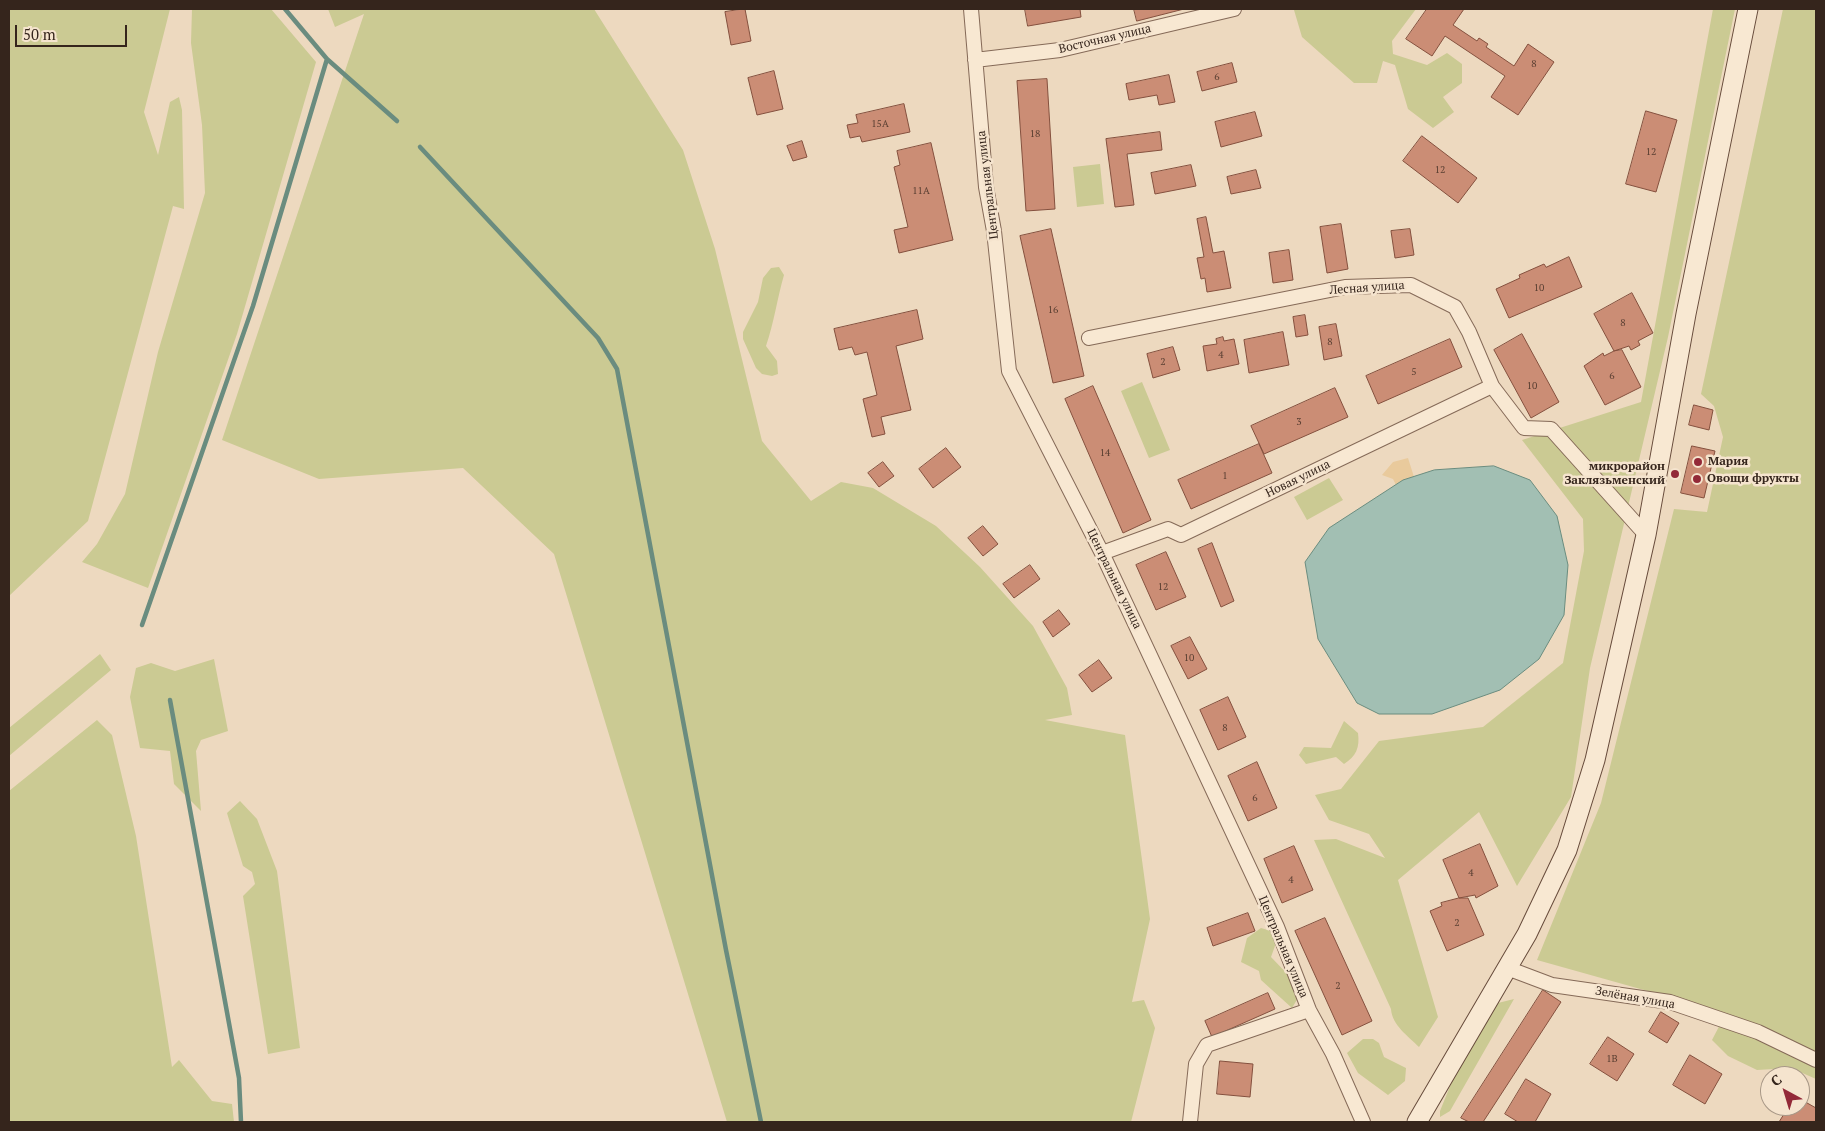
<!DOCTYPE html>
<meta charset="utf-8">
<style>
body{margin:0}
#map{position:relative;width:1825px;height:1131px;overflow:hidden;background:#edd9bf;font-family:"PT Serif",serif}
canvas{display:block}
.frame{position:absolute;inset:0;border:10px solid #35251c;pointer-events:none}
.north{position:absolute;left:1760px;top:1066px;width:50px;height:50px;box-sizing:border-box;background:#f5e4ce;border:1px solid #a89887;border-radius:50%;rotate:321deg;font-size:14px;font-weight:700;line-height:20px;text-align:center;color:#35251c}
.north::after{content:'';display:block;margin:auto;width:18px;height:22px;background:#932938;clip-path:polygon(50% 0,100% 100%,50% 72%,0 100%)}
.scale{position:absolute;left:15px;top:25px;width:112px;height:22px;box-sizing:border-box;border:2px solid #35251c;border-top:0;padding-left:6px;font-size:15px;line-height:18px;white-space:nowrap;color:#35251c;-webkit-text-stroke:4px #f5e4ce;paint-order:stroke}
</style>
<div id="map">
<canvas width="1825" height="1131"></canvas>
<div class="frame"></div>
<div class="north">С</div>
<div class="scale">50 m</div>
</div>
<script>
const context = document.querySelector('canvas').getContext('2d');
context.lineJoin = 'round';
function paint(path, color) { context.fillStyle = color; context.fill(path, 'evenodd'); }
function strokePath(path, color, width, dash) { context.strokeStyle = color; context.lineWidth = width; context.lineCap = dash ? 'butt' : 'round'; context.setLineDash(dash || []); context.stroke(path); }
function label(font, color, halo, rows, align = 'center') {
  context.font = font + ' "PT Serif",serif'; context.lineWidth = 5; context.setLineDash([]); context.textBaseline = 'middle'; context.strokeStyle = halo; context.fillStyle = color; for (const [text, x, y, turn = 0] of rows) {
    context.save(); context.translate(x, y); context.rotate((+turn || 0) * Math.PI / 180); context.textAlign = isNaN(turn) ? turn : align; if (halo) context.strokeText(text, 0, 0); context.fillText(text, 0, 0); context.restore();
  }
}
paint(new Path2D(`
 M 9,9 L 170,9 L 144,112 L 158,155 L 170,102 L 179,97 L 182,110 L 184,209 L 173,206 L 88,521 L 9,596 Z
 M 192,9 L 271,9 L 316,62 L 237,334 L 148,588 L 82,562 L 97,544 L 125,494 L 158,352 L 205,193 L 202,125 L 191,43 Z
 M 328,9 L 594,9 L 683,150 L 715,249 L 762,441 L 811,501 L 841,482 L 873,488 L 936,526 L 980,567 L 1033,626 L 1067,688 L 1072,715 L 1045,720 L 1125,735 L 1150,919 L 1132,1002 L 1144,1000 L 1155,1028 L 1131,1122 L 727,1122 L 554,554 L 463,468 L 319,479 L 222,440 L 364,14 L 335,27 Z
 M 1416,9 L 1392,41 L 1393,54 L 1427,65 L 1447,53 L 1462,64 L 1462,83 L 1443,97 L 1454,112 L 1433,128 L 1408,109 L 1395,65 L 1383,61 L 1377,83 L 1354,83 L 1302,37 L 1294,10 Z
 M 1713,9 L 1735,9 L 1668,337 L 1590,668 L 1571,797 L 1517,886 L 1479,812 L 1398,880 L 1438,1017 L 1419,1047 C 1408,1036 1392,1025 1391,1009 L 1314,840 L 1336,839 L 1385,858 L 1369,834 L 1329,820 L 1315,795 L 1341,789 L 1379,741 L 1483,727 L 1563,663 L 1584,551 L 1583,519 L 1522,440 L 1641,402 Z
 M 1783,9 L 1816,9 L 1816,1079 L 1791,1068 L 1757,1070 L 1728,1056 L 1712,1040 L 1726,1013 L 1537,960 L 1601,803 L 1674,509 L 1707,512 L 1723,437 L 1714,406 L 1701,394 Z
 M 1100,164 L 1104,204 L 1077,207 L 1073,167 Z
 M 779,267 L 784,275 C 777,299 774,323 766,346 L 777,361 L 778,374 L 772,376 L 762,374 L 756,368 L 743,339 L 743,332 L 758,302 L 763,278 L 771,268 Z
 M 1142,382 L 1170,450 L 1149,458 L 1121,391 Z
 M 1329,478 L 1343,500 L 1307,520 L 1294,497 Z
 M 100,654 L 111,670 L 9,756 L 9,728 Z
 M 214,659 L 228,731 L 201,740 L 196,751 L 201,811 L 174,784 L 170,751 L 140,748 L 130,697 L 136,668 L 151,663 L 175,671 Z
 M 97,720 L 112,735 L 136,836 L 172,1067 L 179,1060 L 212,1101 L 232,1104 L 234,1122 L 9,1122 L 9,791 Z
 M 1344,721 L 1358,733 C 1360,748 1356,756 1344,764 L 1336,757 L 1306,764 L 1299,755 L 1304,747 L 1331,748 Z
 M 240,801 L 257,819 L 277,871 L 300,1048 L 268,1054 L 243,896 L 255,884 L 252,872 L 243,866 L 227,813 Z
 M 1261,928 L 1271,931 L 1276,943 L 1271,957 L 1295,982 L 1298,998 L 1292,1008 L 1261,980 L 1259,971 L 1241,962 L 1247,938 Z
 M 1514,999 L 1450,1111 L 1440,1117 L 1440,1111 L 1463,1054 L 1498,1003 Z
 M 1363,1039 L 1373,1039 L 1379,1043 L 1384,1057 L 1406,1068 L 1405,1081 L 1388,1095 L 1358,1073 L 1347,1053 Z`), '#cbca93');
paint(new Path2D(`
 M 1408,458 L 1414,477 L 1396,485 L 1393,479 L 1382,475 L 1393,462 Z`), '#e9ca9c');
const water = new Path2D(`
 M 1494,466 L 1530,480 L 1557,516 L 1568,565 L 1564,615 L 1539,659 L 1500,690 L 1432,714 L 1379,714 L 1357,703 L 1318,639 L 1305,562 L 1329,528 L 1403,480 L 1434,470 Z`);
paint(water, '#a2bfb3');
strokePath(water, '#6a8c7f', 1);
strokePath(new Path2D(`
 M 327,59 L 397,121
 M 420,147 L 598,338 L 617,369 L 726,950 L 761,1122
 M 142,625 L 253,306 L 327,59 L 285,9
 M 170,700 L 239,1078 L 241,1122`), '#6a8c7f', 4.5);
const building = new Path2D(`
 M 745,9 L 751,41 L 731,45 L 725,12 Z
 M 1025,9 L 1080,9 L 1081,17 L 1028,26 Z
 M 1134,9 L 1184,9 L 1137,21 Z
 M 1427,9 L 1464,9 L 1453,25 L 1477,41 L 1479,38 L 1488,44 L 1486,47 L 1514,66 L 1528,44 L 1554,62 L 1518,115 L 1491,97 L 1505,76 L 1445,36 L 1432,56 L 1406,39 Z
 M 1232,63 L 1237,82 L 1202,91 L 1197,72 Z
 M 774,71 L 783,109 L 757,115 L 748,78 Z
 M 1169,75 L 1175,102 L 1159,105 L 1157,95 L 1129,100 L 1126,84 Z
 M 1047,79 L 1055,209 L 1026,211 L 1017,81 Z
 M 904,104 L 910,132 L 862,142 L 860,136 L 850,138 L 847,125 L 858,123 L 856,115 Z
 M 1646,111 L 1677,120 L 1656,192 L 1626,184 Z
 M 1255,112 L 1262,136 L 1221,147 L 1215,122 Z
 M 1160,132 L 1162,150 L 1127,154 L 1134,205 L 1115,207 L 1106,139 Z
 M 1422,136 L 1477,178 L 1458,203 L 1403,161 Z
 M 802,141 L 807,157 L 793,161 L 787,146 Z
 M 931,143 L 953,240 L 899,253 L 894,230 L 908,227 L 894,167 L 900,165 L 897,151 Z
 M 1191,165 L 1196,186 L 1155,194 L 1151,173 Z
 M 1256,170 L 1261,188 L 1231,194 L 1227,177 Z
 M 1206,217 L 1213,253 L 1224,251 L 1231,288 L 1207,292 L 1205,278 L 1201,279 L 1197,258 L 1204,257 L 1197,219 Z
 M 1341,224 L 1348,269 L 1327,273 L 1320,227 Z
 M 1051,229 L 1084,376 L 1053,383 L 1020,236 Z
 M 1410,229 L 1414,255 L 1395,258 L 1391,231 Z
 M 1289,250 L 1293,280 L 1273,283 L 1269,253 Z
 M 1569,257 L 1582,287 L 1509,318 L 1496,289 L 1520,278 L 1519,275 L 1544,264 L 1546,267 Z
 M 1632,293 L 1653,333 L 1638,341 L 1640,345 L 1631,350 L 1629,346 L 1614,351 L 1594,314 Z
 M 917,310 L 923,339 L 896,346 L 911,410 L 881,417 L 885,434 L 872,437 L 863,399 L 877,395 L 867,352 L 855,355 L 852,347 L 839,350 L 834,329 Z
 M 1305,315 L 1308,335 L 1296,337 L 1293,317 Z
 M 1336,324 L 1342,356 L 1324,360 L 1319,327 Z
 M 1283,332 L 1289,365 L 1249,373 L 1244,340 Z
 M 1522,334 L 1559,402 L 1531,418 L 1494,350 Z
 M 1223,337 L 1224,341 L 1234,339 L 1239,364 L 1207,371 L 1203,346 L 1217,344 L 1216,339 Z
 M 1450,339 L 1462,367 L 1378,404 L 1366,376 Z
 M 1173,347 L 1180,370 L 1153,378 L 1147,354 Z
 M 1622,350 L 1641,387 L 1605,405 L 1584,366 L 1603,353 L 1604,356 L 1614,351 Z
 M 1093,386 L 1151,520 L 1123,533 L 1065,399 Z
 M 1335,388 L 1348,417 L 1264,454 L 1251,426 Z
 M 1694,405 L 1713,410 L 1709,430 L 1689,425 Z
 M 1259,444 L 1272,473 L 1191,509 L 1178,480 Z
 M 1692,446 L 1715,451 L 1704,498 L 1681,493 Z
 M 946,448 L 961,467 L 933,488 L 919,469 Z
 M 883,462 L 894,476 L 879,487 L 868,473 Z
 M 983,526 L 998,544 L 983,556 L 968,538 Z
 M 1212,543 L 1234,601 L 1221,607 L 1198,549 Z
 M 1166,552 L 1186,597 L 1156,610 L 1136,565 Z
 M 1030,565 L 1040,579 L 1014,598 L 1003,584 Z
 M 1059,610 L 1070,624 L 1053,637 L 1043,622 Z
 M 1190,637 L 1207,669 L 1188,679 L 1171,646 Z
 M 1099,660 L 1112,678 L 1092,692 L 1079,675 Z
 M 1228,697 L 1246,737 L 1218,750 L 1200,710 Z
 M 1257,762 L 1277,808 L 1248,821 L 1228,776 Z
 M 1480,844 L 1498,886 L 1476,898 L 1475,895 L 1459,898 L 1443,860 Z
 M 1294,846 L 1313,890 L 1282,903 L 1264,859 Z
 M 1459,898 L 1468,898 L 1484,935 L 1447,951 L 1430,911 L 1442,906 L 1441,903 Z
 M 1248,913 L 1255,931 L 1213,946 L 1207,928 Z
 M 1325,918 L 1372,1021 L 1342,1035 L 1295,931 Z
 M 1543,990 L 1561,1002 L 1483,1122 L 1469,1122 L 1461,1118 Z
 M 1268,993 L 1275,1009 L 1212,1037 L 1205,1021 Z
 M 1661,1012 L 1679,1023 L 1667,1043 L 1649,1032 Z
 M 1608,1037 L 1634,1054 L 1617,1081 L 1590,1064 Z
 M 1690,1055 L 1722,1074 L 1705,1104 L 1673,1085 Z
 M 1220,1061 L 1253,1064 L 1250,1097 L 1217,1094 Z
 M 1526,1079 L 1551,1094 L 1535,1122 L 1518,1122 L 1505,1114 Z
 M 1800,1099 L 1816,1108 L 1816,1122 L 1779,1122 L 1789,1106 L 1800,1106 Z`);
paint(building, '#cb8d75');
strokePath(building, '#84503e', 1);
const street = new Path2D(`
 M 971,9 L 986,187 L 994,231 L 1009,371 L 1102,553 L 1277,927 L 1309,1010 L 1333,1054 L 1363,1122
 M 975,60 L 1060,50 L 1234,9
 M 1089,338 L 1345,287 L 1411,285 L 1455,307 L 1469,332 L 1492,386 L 1524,428 L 1551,429 L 1646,535
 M 1102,553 L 1168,529 L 1181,535 L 1492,386
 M 1507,968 L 1552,985 L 1670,1002 L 1758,1032 L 1816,1060
 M 1190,1122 L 1196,1064 L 1207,1045 L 1309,1010`);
const secondary = new Path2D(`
 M 1417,1122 L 1527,934 L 1567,850 L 1595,760 L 1646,535 L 1686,314 L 1748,9`);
strokePath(street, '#856a58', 16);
strokePath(secondary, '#674b3b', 21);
strokePath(street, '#f8e8d2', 14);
strokePath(secondary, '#f8e8d2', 19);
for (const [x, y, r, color] of [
 [1698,462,5,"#932938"],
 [1675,474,5,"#932938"],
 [1697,479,5,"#932938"]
]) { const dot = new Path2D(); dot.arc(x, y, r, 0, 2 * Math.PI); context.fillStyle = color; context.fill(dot); strokePath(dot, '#f5e4ce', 2); }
label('10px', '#5a3f32', null, [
 ["8",1534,64],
 ["6",1217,77],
 ["15А",880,124],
 ["18",1035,134],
 ["12",1651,152],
 ["12",1440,170],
 ["11А",921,191],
 ["10",1539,288],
 ["16",1053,310],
 ["8",1623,323],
 ["8",1330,342],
 ["4",1221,355],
 ["2",1163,362],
 ["5",1414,372],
 ["6",1612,376],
 ["10",1532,386],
 ["3",1299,422],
 ["14",1105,453],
 ["1",1225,476],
 ["12",1163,587],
 ["10",1189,658],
 ["8",1225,728],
 ["6",1255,798],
 ["4",1471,873],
 ["4",1291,880],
 ["2",1457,923],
 ["2",1338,986],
 ["1В",1612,1059]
]);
label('12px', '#35251c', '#f5e4ce', [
 ["Восточная улица",1105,39,-13],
 ["Центральная улица",988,185,-97],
 ["Лесная улица",1367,288,-4],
 ["Новая улица",1298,479,-26],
 ["Центральная улица",1114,579,64],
 ["Центральная улица",1283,947,67],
 ["Зелёная улица",1635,998,10]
]);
label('bold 12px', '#35251c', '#f5e4ce', [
 ["Мария",1708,462],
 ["микрорайон",1665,467,"right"],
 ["Заклязьменский",1665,481,"right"],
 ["Овощи фрукты",1707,479]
], 'left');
</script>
